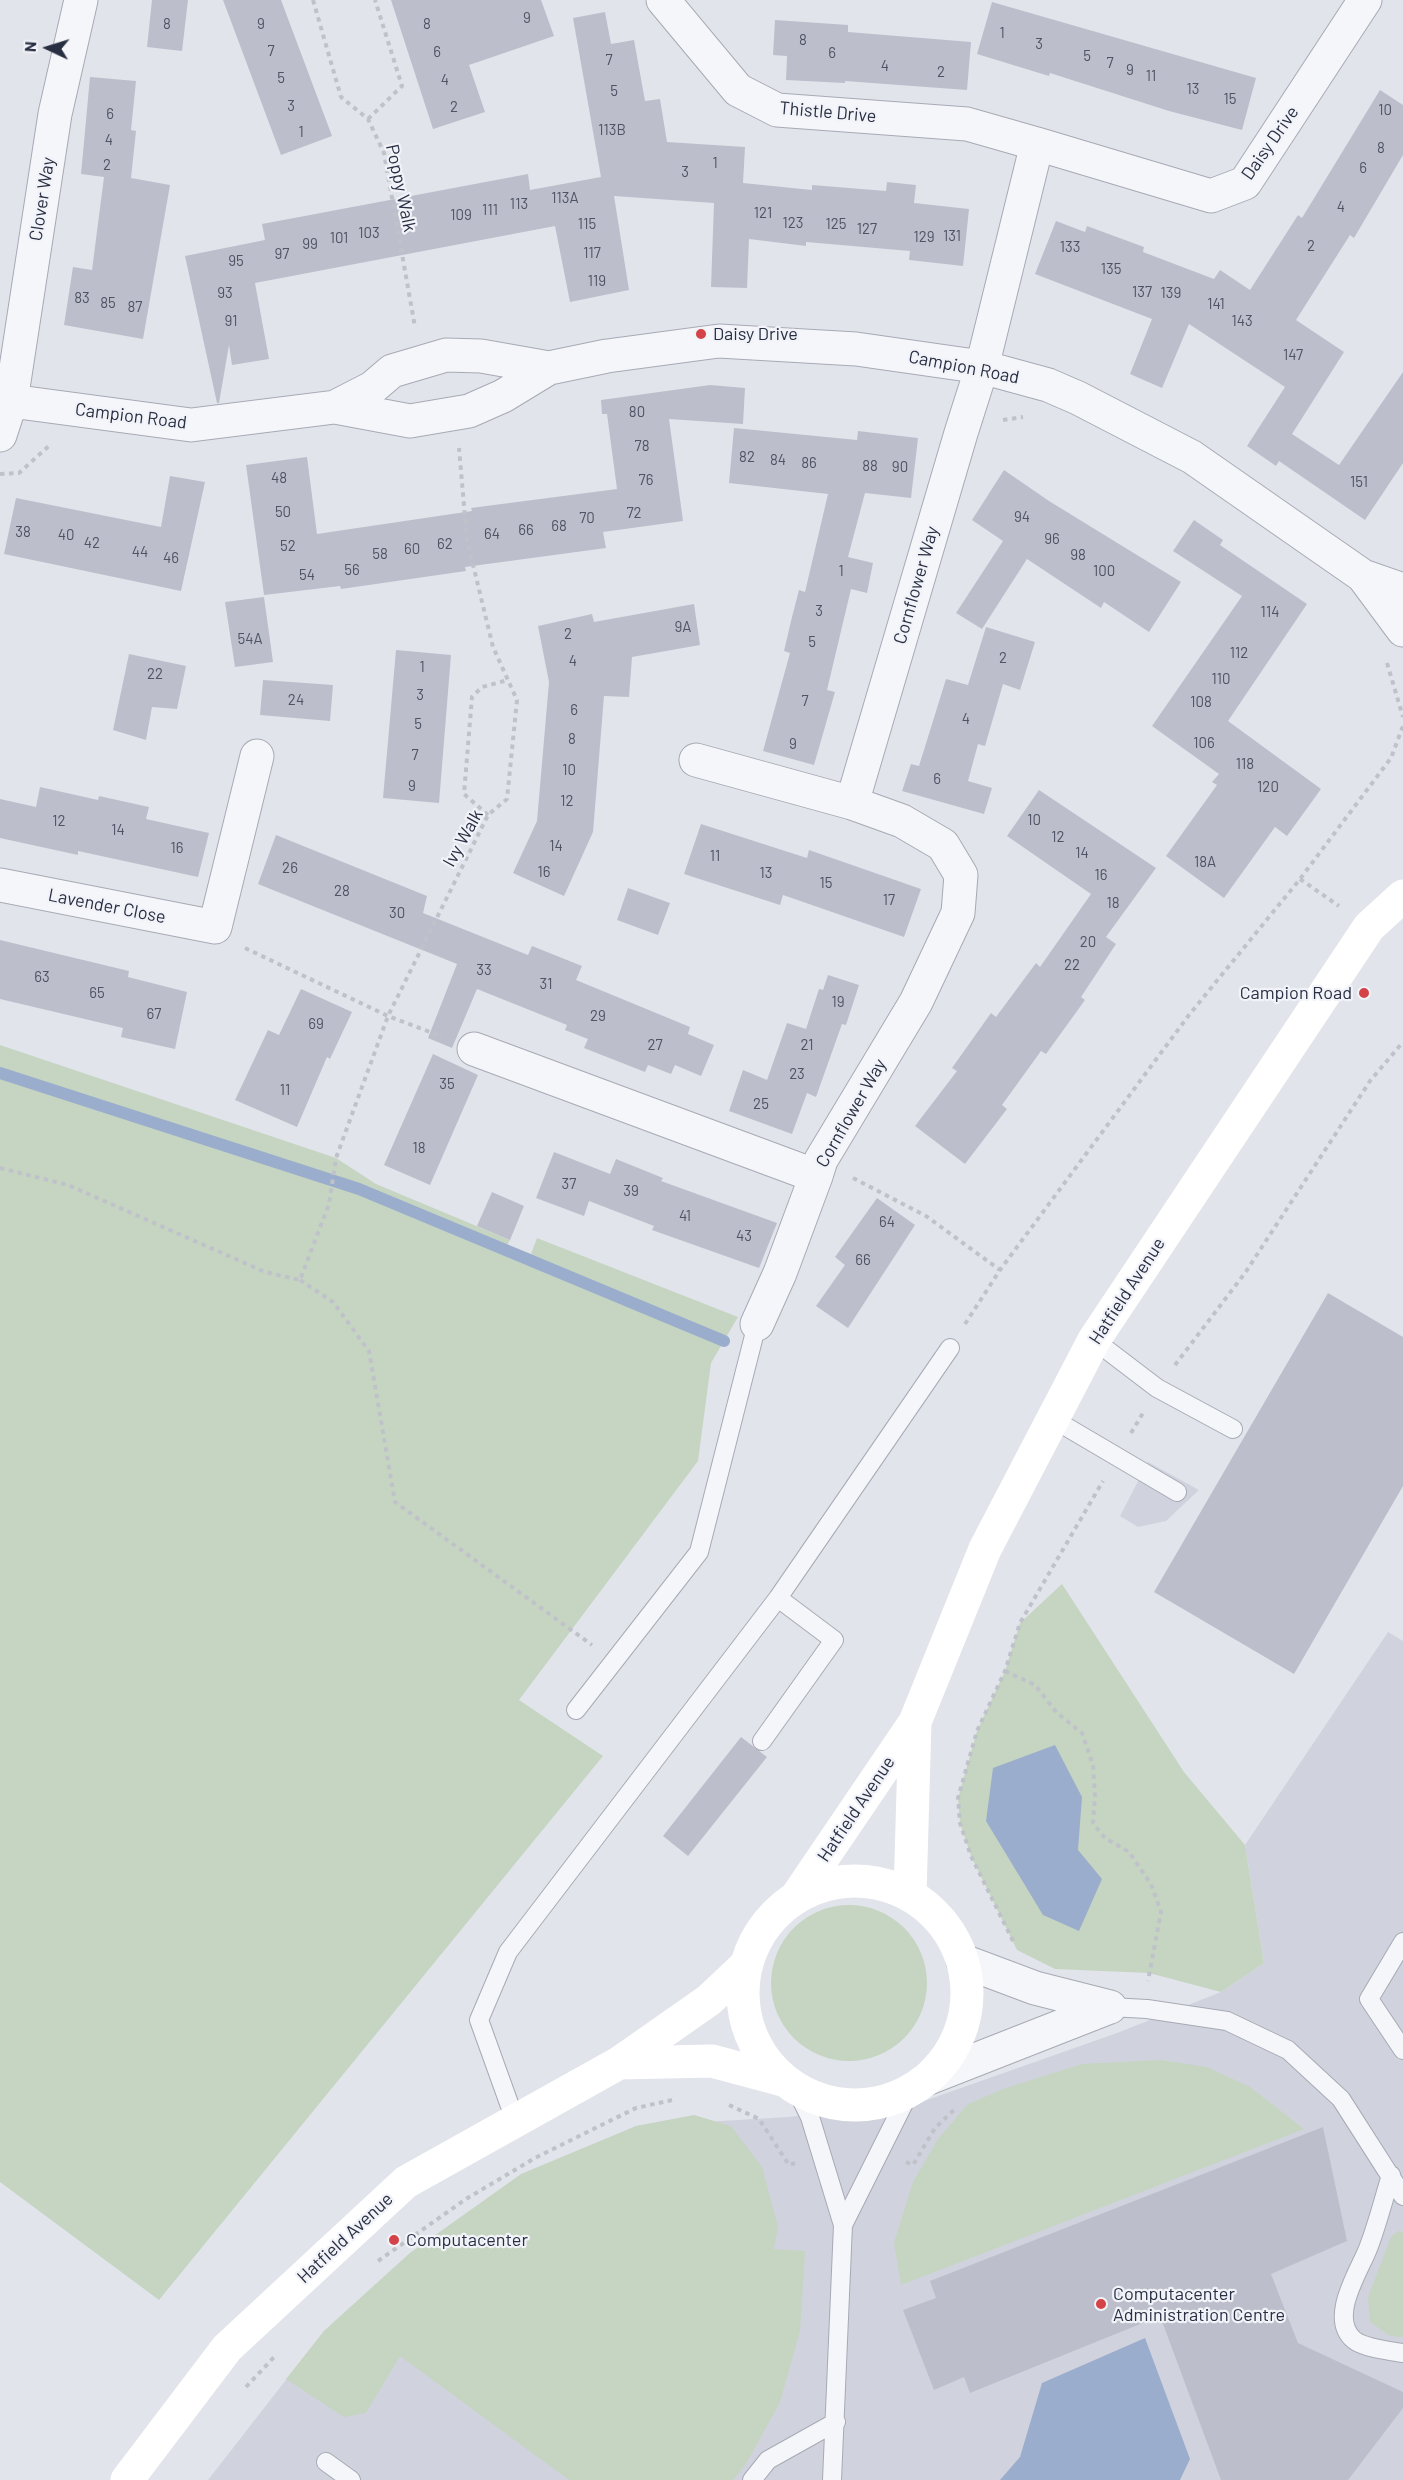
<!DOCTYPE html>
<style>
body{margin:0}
#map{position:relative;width:1403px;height:2480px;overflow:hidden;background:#e2e4eb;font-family:Barlow,sans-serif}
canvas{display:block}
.north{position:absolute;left:18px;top:18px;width:60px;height:60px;-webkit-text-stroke:4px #f1f3f8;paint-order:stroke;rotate:274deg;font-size:16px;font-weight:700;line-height:24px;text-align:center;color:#292f43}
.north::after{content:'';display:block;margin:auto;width:21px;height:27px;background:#292f43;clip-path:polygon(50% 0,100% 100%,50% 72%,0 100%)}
</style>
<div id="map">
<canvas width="1403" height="2480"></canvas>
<div class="north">N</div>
</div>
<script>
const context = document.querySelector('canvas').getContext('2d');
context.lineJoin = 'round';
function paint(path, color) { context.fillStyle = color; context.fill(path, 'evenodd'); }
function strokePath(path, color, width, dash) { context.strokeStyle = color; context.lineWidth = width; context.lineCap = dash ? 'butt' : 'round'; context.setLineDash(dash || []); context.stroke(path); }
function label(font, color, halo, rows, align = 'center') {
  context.font = font + ' Barlow,sans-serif'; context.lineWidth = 4.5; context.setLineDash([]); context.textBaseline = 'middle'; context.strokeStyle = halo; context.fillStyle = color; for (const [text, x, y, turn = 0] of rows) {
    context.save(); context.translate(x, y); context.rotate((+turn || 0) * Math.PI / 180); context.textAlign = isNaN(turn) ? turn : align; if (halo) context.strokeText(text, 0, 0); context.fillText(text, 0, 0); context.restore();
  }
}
paint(new Path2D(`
 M 1148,1462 L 1199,1490 L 1166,1521 L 1138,1527 L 1120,1516 Z
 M 1388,1632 L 1403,1641 L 1403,2480 L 208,2480 L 324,2331 L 410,2253 L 636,2126 L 788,2117 L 927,2100 L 1117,2033 L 1221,1992 L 1264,1963 L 1245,1845 Z`), '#d0d3dd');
paint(new Path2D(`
 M 0,1045 L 336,1158 L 376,1184 L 510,1240 L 507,1245 L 531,1254 L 537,1238 L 738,1317 L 711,1363 L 698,1461 L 519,1700 L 603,1756 L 159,2300 L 0,2182 Z
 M 1062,1584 L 1184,1772 L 1245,1845 L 1264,1963 L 1221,1992 L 1149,1973 L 1055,1969 L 1017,1950 L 971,1856 L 960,1823 L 958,1798 L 977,1731 L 1005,1671 L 1020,1623 Z
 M771 1983a78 78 0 1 1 156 0a78 78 0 1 1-156 0Z
 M 1160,2060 L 1207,2067 L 1250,2087 L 1304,2129 L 901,2285 L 894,2243 L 913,2182 L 938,2139 L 968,2104 L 1006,2088 L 1082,2064 Z
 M 694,2115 L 731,2126 L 762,2167 L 778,2227 L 774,2249 L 805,2251 L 800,2331 L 780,2402 L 746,2464 L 733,2480 L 569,2480 L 400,2356 L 366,2413 L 344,2417 L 286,2379 L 324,2331 L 410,2253 L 521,2174 L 636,2126 Z
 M 1398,2231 L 1403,2232 L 1403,2337 L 1390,2336 L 1370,2322 L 1368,2297 L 1391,2237 Z`), '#c5d5c2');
paint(new Path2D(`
 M 1055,1745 L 1082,1797 L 1078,1850 L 1102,1879 L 1079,1931 L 1043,1915 L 986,1821 L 993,1768 Z
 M 1145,2338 L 1190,2459 L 1180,2480 L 1000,2480 L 1020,2457 L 1042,2383 Z`), '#9badcc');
strokePath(new Path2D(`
 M 0,1073 L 359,1189 L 724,1341`), '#9badcc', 12);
paint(new Path2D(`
 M 152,0 L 188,0 L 182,51 L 147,47 Z
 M 223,0 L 281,0 L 332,136 L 281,155 Z
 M 391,0 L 541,0 L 554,36 L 469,65 L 485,112 L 433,129 Z
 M 992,2 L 1256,78 L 1242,130 L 1169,111 L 1050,73 L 1049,76 L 977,54 Z
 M 605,12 L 611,44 L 634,40 L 645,101 L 660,99 L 667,142 L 745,147 L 743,183 L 812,190 L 812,185 L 886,191 L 887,182 L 916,185 L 914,203 L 969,209 L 963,266 L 909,260 L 910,251 L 806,242 L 806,246 L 749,239 L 747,288 L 711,287 L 714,203 L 614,196 L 629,290 L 570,302 L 555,226 L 255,283 L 269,359 L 232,365 L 229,345 L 219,403 L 217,403 L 185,256 L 265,240 L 262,224 L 528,174 L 530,190 L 601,177 L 573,18 Z
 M 775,20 L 848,25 L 848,32 L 971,42 L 967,90 L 845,81 L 845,83 L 786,80 L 787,56 L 773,55 Z
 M 90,77 L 136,81 L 131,130 L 136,131 L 131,178 L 170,185 L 143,339 L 64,325 L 73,267 L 92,270 L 104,177 L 81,174 Z
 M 1380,90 L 1403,105 L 1403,155 L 1354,238 L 1350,235 L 1296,320 L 1344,352 L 1292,434 L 1339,465 L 1403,372 L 1403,463 L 1365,520 L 1279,461 L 1276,466 L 1247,446 L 1285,387 L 1189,324 L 1162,388 L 1130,374 L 1152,319 L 1035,274 L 1056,221 L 1085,232 L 1087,226 L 1144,247 L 1143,252 L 1214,279 L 1220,270 L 1250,290 L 1298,215 L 1302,218 Z
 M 710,385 L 745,388 L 743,424 L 669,419 L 683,521 L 603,532 L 606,548 L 465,567 L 466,571 L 341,589 L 340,586 L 264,595 L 246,465 L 307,457 L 317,534 L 472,511 L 471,508 L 617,489 L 607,414 L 602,414 L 601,400 Z
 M 734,428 L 857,440 L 858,431 L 918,438 L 911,498 L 865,493 L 848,557 L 873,563 L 867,593 L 851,589 L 827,690 L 835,692 L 814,765 L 763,751 L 790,653 L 784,651 L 791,621 L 799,590 L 805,592 L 828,494 L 729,483 Z
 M 1004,470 L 1049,501 L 1181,582 L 1149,632 L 1104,602 L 1101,608 L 1027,559 L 982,629 L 956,613 L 1003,541 L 972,520 Z
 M 170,476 L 205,482 L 181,591 L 4,554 L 16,498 L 161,527 Z
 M 1194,520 L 1223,540 L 1220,545 L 1307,604 L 1228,721 L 1321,789 L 1287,836 L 1275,827 L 1224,898 L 1166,856 L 1217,785 L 1212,782 L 1219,774 L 1152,726 L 1242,596 L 1173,551 Z
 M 264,597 L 273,662 L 235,667 L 225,602 Z
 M 694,604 L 700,645 L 632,657 L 629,697 L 604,696 L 593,832 L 564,896 L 513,873 L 537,821 L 549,682 L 538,626 L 592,614 L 594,622 Z
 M 986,627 L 1035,642 L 1020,690 L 1003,684 L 985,746 L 978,744 L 968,781 L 992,788 L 984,814 L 902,791 L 911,764 L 919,766 L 946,679 L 968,685 Z
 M 396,650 L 451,655 L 439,803 L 383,798 Z
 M 129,654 L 186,666 L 177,709 L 152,707 L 146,740 L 113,730 Z
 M 263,680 L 333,685 L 330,721 L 260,715 Z
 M 40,787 L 98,800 L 99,796 L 149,807 L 146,819 L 209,833 L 198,877 L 78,851 L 78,855 L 0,838 L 0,799 L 36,807 Z
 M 1039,790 L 1156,868 L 1106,937 L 1116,944 L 1081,997 L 1085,1000 L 1046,1054 L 1041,1051 L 1002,1105 L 1007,1109 L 965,1164 L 915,1126 L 957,1071 L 952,1068 L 991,1013 L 996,1017 L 1036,963 L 1040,967 L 1091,894 L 1007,836 Z
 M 701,824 L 807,858 L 809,850 L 921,889 L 904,937 L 783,895 L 780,905 L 684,874 Z
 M 276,835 L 427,896 L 423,913 L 528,955 L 532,946 L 582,966 L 576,980 L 690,1027 L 688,1034 L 714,1045 L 701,1076 L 675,1065 L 671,1074 L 648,1065 L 645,1072 L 584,1048 L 588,1039 L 565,1030 L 567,1025 L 477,989 L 452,1048 L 428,1038 L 457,964 L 258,884 Z
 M 628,888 L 670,903 L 658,935 L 617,920 Z
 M 0,940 L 129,971 L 128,977 L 187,992 L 175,1049 L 121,1037 L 123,1028 L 0,999 Z
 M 828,975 L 859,985 L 846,1025 L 842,1024 L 816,1097 L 807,1093 L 792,1134 L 729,1111 L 743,1070 L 767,1080 L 787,1023 L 806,1029 L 819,989 L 823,990 Z
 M 301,989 L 352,1012 L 330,1059 L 327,1057 L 297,1127 L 235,1100 L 268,1030 L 279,1035 Z
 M 433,1054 L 478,1075 L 430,1185 L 384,1165 Z
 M 554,1152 L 610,1174 L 616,1159 L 663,1178 L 661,1181 L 777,1223 L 759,1268 L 652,1230 L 654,1226 L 589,1201 L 584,1216 L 536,1198 Z
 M 492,1192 L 524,1206 L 510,1240 L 477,1226 Z
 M 877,1198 L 915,1225 L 848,1328 L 816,1306 L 845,1265 L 835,1257 Z
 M 1328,1293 L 1403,1337 L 1403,1486 L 1294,1674 L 1154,1592 Z
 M 741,1737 L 767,1757 L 688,1856 L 663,1836 Z
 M 1323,2127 L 1347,2241 L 1271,2274 L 1298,2343 L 1403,2392 L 1403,2408 L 1348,2480 L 1221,2480 L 1160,2316 L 970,2393 L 964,2377 L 934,2390 L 903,2310 L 936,2298 L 930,2281 Z`), '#bcbfcb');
const lane = new Path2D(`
 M 1094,1340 L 1157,1388 L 1233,1429
 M 1053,1419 L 1177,1492
 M 576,1710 L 699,1552 L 757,1324
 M 762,1741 L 834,1640 L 778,1598
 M 1403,1942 L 1369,1999 L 1403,2050
 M 1110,2007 L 1147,2009 L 1227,2021 L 1288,2050 L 1341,2099 L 1403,2196
 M 796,2089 L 810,2117 L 843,2225 L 832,2480
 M 515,2120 L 479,2020 L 508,1952 L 778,1598 L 950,1348
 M 1391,2175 C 1384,2198 1378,2222 1369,2246 C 1361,2269 1327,2317 1354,2340 C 1364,2348 1390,2351 1403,2353
 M 843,2225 L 910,2091
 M 326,2462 L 351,2480
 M 752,2480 L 768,2460 L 836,2422`);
const street = new Path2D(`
 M 663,0 L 738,90 L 777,110 L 967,124 L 1037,144
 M 0,397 L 11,401 L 191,425 L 335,407 L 410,421 L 469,411 L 503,396 L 549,368 L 607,356 L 719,341 L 856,349 L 982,367 L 1048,385 L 1078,398 L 1192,457 L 1363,576 L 1403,590
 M 335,407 L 372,388 L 392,371 L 446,355 L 481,356 L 549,368
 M 0,435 L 11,401 L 55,114 L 81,0
 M 1363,576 L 1403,630
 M 696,760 L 852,803
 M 0,885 L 215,927 L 257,756
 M 474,1049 L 816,1176 L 821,1160 L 916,1002 L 958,913 L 961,875 L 943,845 L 902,821 L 852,803 L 961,433 L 982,367 L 1037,144 L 1211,196 L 1245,183 L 1365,0
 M 757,1324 L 780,1273 L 816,1176
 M 963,1961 L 1035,1988 L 1110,2007
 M 929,2078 L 1110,2007`);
strokePath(lane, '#a7aab5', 20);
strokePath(street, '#a7aab5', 35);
strokePath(new Path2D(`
 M 313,0 L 341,97 L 368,119 L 384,153 L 415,327
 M 368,119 L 402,86 L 375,0
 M 1003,420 L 1023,417
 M 0,474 L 19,473 L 51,444
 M 1387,663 L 1403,717
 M 488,815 L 464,794 L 472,697 L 482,687 L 508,680
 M 1300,879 L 1339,906
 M 245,948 L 388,1016 L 443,1037
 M 0,1168 L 68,1185 L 265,1272 L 300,1280 L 329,1204 L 336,1158 L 388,1016 L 488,815 L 507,799 L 517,700 L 493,647 L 467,540 L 459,448
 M 853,1178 L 926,1216 L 1000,1270
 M 300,1280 L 333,1302 L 369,1351 L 395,1502 L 592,1645
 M 965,1324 L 1000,1270 L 1189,1015 L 1300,879 L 1391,758 L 1403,726
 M 1175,1365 L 1245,1273 L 1370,1081 L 1403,1042
 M 1131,1433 L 1143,1413
 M 1005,1671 L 1035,1685 L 1057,1713 L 1082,1733 L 1093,1765 L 1095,1796 L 1093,1823 L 1105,1838 L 1129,1852 L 1151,1884 L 1161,1912 L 1148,1981
 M 1013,1941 L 971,1856 L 960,1823 L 958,1798 L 977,1731 L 1005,1671 L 1020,1623 L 1103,1481
 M 729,2105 L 759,2119 L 789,2165 L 795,2163
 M 906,2162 L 913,2165 L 935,2128 L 956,2108
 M 378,2261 L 466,2199 L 535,2158 L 636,2108 L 672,2100
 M 246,2387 L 276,2355`), '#c0c2ca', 4, [4.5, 4.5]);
strokePath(lane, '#f5f6f9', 18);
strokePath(street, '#f5f6f9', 33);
strokePath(new Path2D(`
 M743 1993a112 112 0 1 1 224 0a112 112 0 1 1-224 0Z
 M 910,1894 L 915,1722
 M 797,1896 L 915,1722 L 985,1549 L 1094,1340 L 1369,927 L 1403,896
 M 619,2063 L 712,2061 L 783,2080
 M 127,2480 L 227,2348 L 406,2182 L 619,2063 L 709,2000 L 745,1966`), '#fff', 33);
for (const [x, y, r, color] of [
 [701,334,6,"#d44347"],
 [1364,993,6,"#d44347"],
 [394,2240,6,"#d44347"],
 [1101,2304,6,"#d44347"]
]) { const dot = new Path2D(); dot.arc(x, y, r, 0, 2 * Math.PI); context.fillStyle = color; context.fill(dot); strokePath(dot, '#f1f3f8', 2); }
label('15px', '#4e5365', null, [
 ["9",527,18],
 ["8",167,24],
 ["9",261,24],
 ["8",427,24],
 ["1",1002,33],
 ["8",803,40],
 ["3",1039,44],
 ["7",271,51],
 ["6",437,52],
 ["6",832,53],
 ["5",1087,56],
 ["7",609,60],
 ["7",1110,63],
 ["4",885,66],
 ["9",1130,70],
 ["2",941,72],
 ["11",1151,76],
 ["5",281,78],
 ["4",445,80],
 ["13",1193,89],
 ["5",614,91],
 ["15",1230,99],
 ["3",291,106],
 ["2",454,107],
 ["10",1385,110],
 ["6",110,114],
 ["113B",612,130],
 ["1",301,132],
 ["4",109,140],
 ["8",1381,148],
 ["1",715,163],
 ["2",107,165],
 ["6",1363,168],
 ["3",685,172],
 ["113A",565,198],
 ["113",519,204],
 ["4",1341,207],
 ["111",490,210],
 ["121",763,213],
 ["109",461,215],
 ["123",793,223],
 ["115",587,224],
 ["125",836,224],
 ["127",867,229],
 ["103",369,233],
 ["131",952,236],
 ["129",924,237],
 ["101",339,238],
 ["99",310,244],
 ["2",1311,246],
 ["133",1070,247],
 ["117",592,253],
 ["97",282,254],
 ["95",236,261],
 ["135",1111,269],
 ["119",597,281],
 ["137",1142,292],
 ["93",225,293],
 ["139",1171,293],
 ["83",82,298],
 ["85",108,303],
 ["141",1216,304],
 ["87",135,307],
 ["91",231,321],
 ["143",1242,321],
 ["147",1293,355],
 ["80",637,412],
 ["78",642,446],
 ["82",747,457],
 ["84",778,460],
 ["86",809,463],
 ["88",870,466],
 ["90",900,467],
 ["48",279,478],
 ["76",646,480],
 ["151",1359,482],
 ["50",283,512],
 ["72",634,513],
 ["94",1022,517],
 ["70",587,518],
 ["68",559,526],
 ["66",526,530],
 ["38",23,532],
 ["64",492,534],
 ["40",66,535],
 ["96",1052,539],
 ["42",92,543],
 ["62",445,544],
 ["52",288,546],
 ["60",412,549],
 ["44",140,552],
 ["58",380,554],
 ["98",1078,555],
 ["46",171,558],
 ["56",352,570],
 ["1",841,571],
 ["100",1104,571],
 ["54",307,575],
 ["3",819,611],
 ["114",1270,612],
 ["9A",683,627],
 ["2",568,634],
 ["54A",250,639],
 ["5",812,642],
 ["112",1239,653],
 ["2",1003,658],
 ["4",573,661],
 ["1",422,667],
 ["22",155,674],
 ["110",1221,679],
 ["3",420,695],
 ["24",296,700],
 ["7",805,701],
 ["108",1201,702],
 ["6",574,710],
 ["4",966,719],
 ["5",418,724],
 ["8",572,739],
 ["106",1204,743],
 ["9",793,744],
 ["7",415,755],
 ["118",1245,764],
 ["10",569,770],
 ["6",937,779],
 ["9",412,786],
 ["120",1268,787],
 ["12",567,801],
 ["10",1034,820],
 ["12",59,821],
 ["14",118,830],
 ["12",1058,837],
 ["14",556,846],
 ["16",177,848],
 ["14",1082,853],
 ["11",715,856],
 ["18A",1205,862],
 ["26",290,868],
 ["16",544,872],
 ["13",766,873],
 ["16",1101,875],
 ["15",826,883],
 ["28",342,891],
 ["17",889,900],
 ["18",1113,903],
 ["30",397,913],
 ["20",1088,942],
 ["22",1072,965],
 ["33",484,970],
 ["63",42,977],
 ["31",546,984],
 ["65",97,993],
 ["19",838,1002],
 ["67",154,1014],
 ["29",598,1016],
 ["69",316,1024],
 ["27",655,1045],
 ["21",807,1045],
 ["23",797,1074],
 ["35",447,1084],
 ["11",285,1090],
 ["25",761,1104],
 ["18",419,1148],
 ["37",569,1184],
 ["39",631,1191],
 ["41",685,1216],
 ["64",887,1222],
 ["43",744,1236],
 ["66",863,1260]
]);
label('18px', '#292f43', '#f1f3f8', [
 ["Thistle Drive",828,112,5],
 ["Daisy Drive",1270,143,-55],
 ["Poppy Walk",401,188,78],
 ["Clover Way",42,199,-81],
 ["Campion Road",964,367,11],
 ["Campion Road",131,416,7],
 ["Cornflower Way",916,585,-74],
 ["Ivy Walk",463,838,-61],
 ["Lavender Close",107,906,11],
 ["Cornflower Way",851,1113,-60],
 ["Hatfield Avenue",1127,1291,-57],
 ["Hatfield Avenue",856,1809,-56],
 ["Hatfield Avenue",345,2238,-43]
]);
label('18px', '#292f43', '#f1f3f8', [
 ["Daisy Drive",713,334],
 ["Campion Road",1352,993,"right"],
 ["Computacenter",406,2240],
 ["Computacenter",1113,2294],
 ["Administration Centre",1113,2315]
], 'left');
</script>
